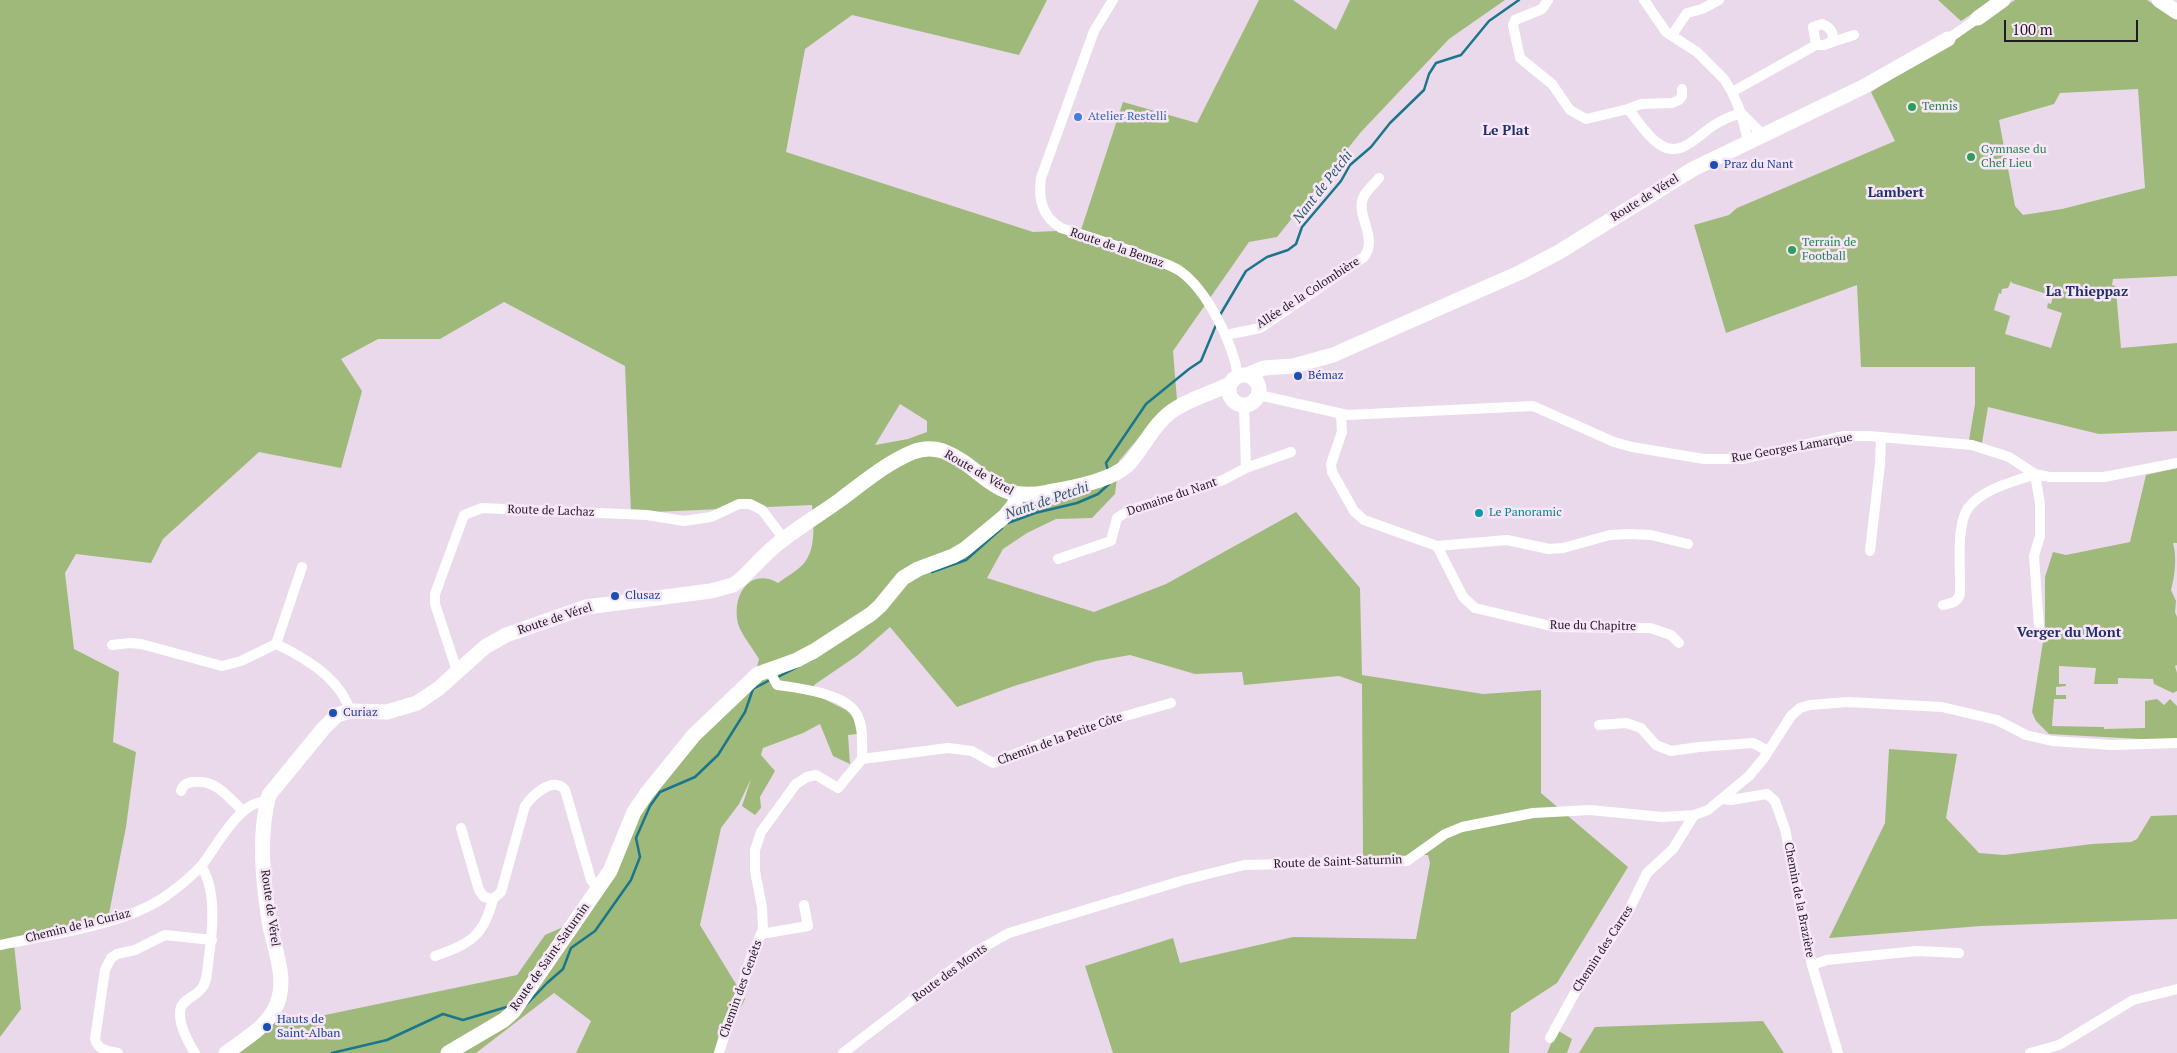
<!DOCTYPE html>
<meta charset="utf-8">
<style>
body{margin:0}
#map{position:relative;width:2177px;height:1053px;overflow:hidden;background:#ead9eb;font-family:"PT Serif",serif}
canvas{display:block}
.scale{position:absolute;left:2004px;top:20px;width:134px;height:22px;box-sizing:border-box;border:2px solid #211b21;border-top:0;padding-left:6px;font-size:15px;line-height:18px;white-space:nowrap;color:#211b21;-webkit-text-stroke:4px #f7e6f8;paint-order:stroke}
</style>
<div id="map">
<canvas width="2177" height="1053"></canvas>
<div class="scale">100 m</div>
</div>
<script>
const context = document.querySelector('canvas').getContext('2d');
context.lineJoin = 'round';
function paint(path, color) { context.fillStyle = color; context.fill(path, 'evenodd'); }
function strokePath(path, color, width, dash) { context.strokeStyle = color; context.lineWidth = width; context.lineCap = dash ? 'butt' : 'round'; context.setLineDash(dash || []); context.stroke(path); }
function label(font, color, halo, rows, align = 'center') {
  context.font = font + ' "PT Serif",serif'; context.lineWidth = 5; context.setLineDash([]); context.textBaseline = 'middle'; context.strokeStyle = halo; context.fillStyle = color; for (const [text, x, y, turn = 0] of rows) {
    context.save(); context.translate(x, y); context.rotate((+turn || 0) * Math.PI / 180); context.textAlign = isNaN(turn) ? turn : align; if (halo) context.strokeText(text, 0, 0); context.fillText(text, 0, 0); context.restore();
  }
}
paint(new Path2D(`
 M 0,0 L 1047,0 L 1019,55 L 852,15 L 805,49 L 786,152 L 1033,232 L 1081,230 L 1123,102 L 1197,123 L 1259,0 L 1293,0 L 1336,30 L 1350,0 L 1505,0 L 1449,39 L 1361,132 L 1277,237 L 1249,242 L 1173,351 L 1177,400 L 1141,435 L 1119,461 L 1115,494 L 1092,518 L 1056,519 L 1027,533 L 1003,549 L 987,578 L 1094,612 L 1166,584 L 1296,512 L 1360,588 L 1362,675 L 1483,694 L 1541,690 L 1541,793 L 1628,867 L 1557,983 L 1511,1013 L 1509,1053 L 1113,1053 L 1085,966 L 1173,938 L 1180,963 L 1293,937 L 1416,939 L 1430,863 L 1428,855 L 1363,857 L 1362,684 L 1339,676 L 1244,685 L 1242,672 L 1195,674 L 1130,655 L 1096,661 L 1014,686 L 957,707 L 890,627 L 858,655 L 814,685 L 816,695 L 846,710 L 853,716 L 857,734 L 848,735 L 850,764 L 833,756 L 820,724 L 803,733 L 763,748 L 761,755 L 775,771 L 760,797 L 761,808 L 755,815 L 742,806 L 751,779 L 739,804 L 721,828 L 700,925 L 745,999 L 726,1038 L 724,1053 L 576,1053 L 591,1021 L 554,993 L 476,1053 L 225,1053 L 276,1015 L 282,1024 L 517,975 L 545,935 L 579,920 L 642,806 L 661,781 L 753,682 L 759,659 C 753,649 745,639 740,629 C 729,603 746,565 778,583 C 786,577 799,570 805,562 C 817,546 813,521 812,505 L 631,513 L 625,366 L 504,302 L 440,339 L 378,339 L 341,359 L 362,391 L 341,468 L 259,452 L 163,539 L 151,563 L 76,554 L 65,573 L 74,649 L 119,672 L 113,742 L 136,752 L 126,827 L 107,924 L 14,944 L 21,1009 L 0,1037 ZM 900,404 L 927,421 L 927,432 L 908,439 L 875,445 Z
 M 1938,0 L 1992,0 L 1961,21 Z
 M 2015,0 L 2147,0 L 2177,19 L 2177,276 L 2113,279 L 2112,285 L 2123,289 L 2116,291 L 2121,348 L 2177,343 L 2177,431 L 2099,434 L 1988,407 L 1982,443 L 1969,440 L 1975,404 L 1975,367 L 1861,367 L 1857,285 L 1726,333 L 1694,225 L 1729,215 L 1737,208 L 1895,141 L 1871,92 ZM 2138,89 L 2145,188 L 2062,209 L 2023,215 L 2015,206 L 1999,120 L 2054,104 L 2060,93 ZM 2011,281 L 2012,283 L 2053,296 L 2051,304 L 2048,303 L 2047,308 L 2062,313 L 2051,348 L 2005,334 L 2010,316 L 1994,310 L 1999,293 L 2001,294 L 2002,289 L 2008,288 Z
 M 2177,468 L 2177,543 L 2173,543 C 2177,557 2175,575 2171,590 L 2176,601 L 2175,612 L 2177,617 L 2177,665 L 2175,666 L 2177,673 L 2177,691 L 2173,693 L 2154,684 L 2153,679 L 2118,678 L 2118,684 L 2094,684 L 2096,668 L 2059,666 L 2059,684 L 2066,684 L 2066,686 L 2056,687 L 2056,695 L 2066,695 L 2066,699 L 2054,699 L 2052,726 L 2104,727 L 2104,729 L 2145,728 L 2145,701 L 2157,699 L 2164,705 L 2170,699 L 2177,706 L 2177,738 L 2159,740 L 2049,734 L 2036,721 L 2032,712 L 2045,629 L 2045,577 L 2053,552 L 2066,555 L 2130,542 L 2146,475 Z
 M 1889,749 L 1957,754 L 1946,818 L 1979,853 L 2004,855 L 2092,844 L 2131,842 L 2137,839 L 2151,816 L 2177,815 L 2177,919 L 1981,926 L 1829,938 L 1885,823 Z
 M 1763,1021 L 1784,1053 L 1579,1053 L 1595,1027 Z
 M 1557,1030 L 1572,1039 L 1567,1053 L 1547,1053 Z`), '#9fb97a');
strokePath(new Path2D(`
 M 1220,315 L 1246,271 L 1267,257 L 1288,250 L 1296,244 L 1302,227 L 1341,181 L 1350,165 L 1371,147 L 1390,123 L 1424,90 L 1429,74 L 1436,63 L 1461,55 L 1489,21 L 1519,0
 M 1108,470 L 1106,463 L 1146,404 L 1189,369 L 1201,361 L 1216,325
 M 1008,523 L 1035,513 L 1077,503 L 1098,494 L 1109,484
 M 932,572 L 966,560 L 1002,528
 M 776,678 L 813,659
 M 525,1006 L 547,983 L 563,969 L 571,948 L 595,931 L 631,880 L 640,857 L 636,838 L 650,806 L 660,792 L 695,777 L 718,755 L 745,712 L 753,689 L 770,680
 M 332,1053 L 387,1040 L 443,1014 L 463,1020 L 510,1006`), '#1c768b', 2.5);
strokePath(new Path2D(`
 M 1113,0 L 1094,31 L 1041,178 C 1038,200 1042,216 1061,228 C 1093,238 1125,248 1155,260 C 1163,263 1173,266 1180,271 C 1207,290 1233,343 1238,376
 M 1548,0 L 1542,9 L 1515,20 L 1513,25 L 1520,58 L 1552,84 L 1570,110 L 1586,119 L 1628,109 L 1641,104 L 1672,103 L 1679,100 L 1682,96 L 1682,89
 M 1644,0 L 1666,32 L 1697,52 L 1724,79 L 1732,92 L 1741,113 L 1749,144
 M 1672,35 L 1687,13 L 1702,9 L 1719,0
 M 1948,39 L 1978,18
 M 1832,42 L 1854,35
 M 1732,92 L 1816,45 L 1824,45 L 1832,42 C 1835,33 1830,27 1822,24 L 1813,27 L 1816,45
 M 1628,109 C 1638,121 1647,136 1659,144 C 1682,160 1698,134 1716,124 C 1723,119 1732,116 1741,113
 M 1741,113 L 1764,136
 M 1226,335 L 1260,328 L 1364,257 C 1379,237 1354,214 1364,196 C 1367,190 1375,183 1379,178
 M 1259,395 L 1347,415 L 1533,406 L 1614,442 L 1632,447 L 1704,459 L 1742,459 L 1844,436 L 1869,436 L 1972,445 L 2009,457 L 2035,474 L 2049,477 L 2104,477 L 2177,463
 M 1244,406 L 1246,468
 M 1341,414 L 1342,432 L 1331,464 L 1332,472 L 1354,511 L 1364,520 L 1437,546 L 1463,597 L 1475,608 L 1555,627 L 1650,628 L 1671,635 L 1679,643
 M 1437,546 L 1507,540 L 1549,549 L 1563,548 L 1610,535 L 1628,534 L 1651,535 L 1688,544
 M 1870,551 L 1880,464 L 1881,437
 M 1058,559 L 1111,541 L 1117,518 L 1128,511 L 1223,480 L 1246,468 L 1291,452
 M 1943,605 C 1951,603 1957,603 1960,594 C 1961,572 1955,524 1969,507 C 1984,488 2014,482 2035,474 L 2040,504 L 2040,536 L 2034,556 L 2039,627
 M 276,644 L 302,567
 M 112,645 L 130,643 L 141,644 L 222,666 L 241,661 L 276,644 C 304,657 341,679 350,711
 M 457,671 L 435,604 L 435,594 L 464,515 L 482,508 L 647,515 L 684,521 L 711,517 L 739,504 L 750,504 L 762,510 L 784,539
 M 1599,725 L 1626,723 L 1641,728 L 1656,745 L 1671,751 L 1699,747 L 1753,743 L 1768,751
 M 862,759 L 948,748 L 972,751 L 993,763 L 1046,742 L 1108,721 L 1171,703
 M 181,791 C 183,785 186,783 193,782 C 216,779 228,797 243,811
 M 1723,799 L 1731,800 L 1767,794 L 1775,801 L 1785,829 L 1812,965 L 1838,1053
 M 461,828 L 479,890 L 484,897 L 493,899 L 501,892 L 525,806 C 532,796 553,775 565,790 L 591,880 L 598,888
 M 761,934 L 808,926 L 804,905
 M 0,945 C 51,934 129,925 170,893 C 181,885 193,875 202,865 C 216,848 241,797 268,802
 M 435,956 C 470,944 484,936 493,899
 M 1812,965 L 1827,960 L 1917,951 L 1959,953
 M 1550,1038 L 1578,987 L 1627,914 L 1647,873 L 1673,849 L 1694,815
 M 118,1053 C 107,1051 98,1050 95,1039 L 105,970 L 111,958 L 117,954 L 135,950 L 165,935 L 212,940
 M 195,1053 C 188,1042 180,1028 180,1014 C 179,1000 194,998 201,989 C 207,983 207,972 208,964 C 212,936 218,891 201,866
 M 719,1053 L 728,1023 L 740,994 L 750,960 L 763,929 L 762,907 L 755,871 L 755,850 L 761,832 L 796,784 L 807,777 L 816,775 L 838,788 L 862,759 C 862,745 864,725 856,713 C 844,693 798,688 777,685 L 769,670
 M 843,1053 L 975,952 L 1009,933 L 1184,880 L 1244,865 L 1407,861 L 1445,834 L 1462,827 L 1533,813 L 1590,810 L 1662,817 L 1694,815 L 1708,810 L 1749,776 L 1764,758 L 1791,716 L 1800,708 L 1810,705 L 1848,702 L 1942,707 L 1997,720 L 2026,735 L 2052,741 L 2112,745 L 2177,743
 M 2030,1053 L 2059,1045 L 2133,1000 L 2177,989`), '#fff', 10);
strokePath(new Path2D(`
 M 2159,0 L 2177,12
 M 1978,18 L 2003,0
 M1229 390a15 15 0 1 1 30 0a15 15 0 1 1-30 0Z
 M 1247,375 L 1264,368 L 1293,366 L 1333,355 L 1521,272 L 1559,252 L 1693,169 L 1863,87 L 1948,39
 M 226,1053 C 243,1040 263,1030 274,1010 C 290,982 274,950 269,921 C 263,881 258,835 269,795 L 323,729 L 337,715 L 350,711 L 387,712 L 417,703 L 438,689 L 485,647 L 506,635 L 586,607 L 711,591 L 733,585 L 740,580 C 752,569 763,556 775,546 C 796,529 819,515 840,500 C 863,483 886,463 913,452 C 923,448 933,448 943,451 C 986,468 991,504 1048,492 C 1071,488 1117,480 1131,461 C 1145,445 1154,424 1172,411 C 1190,398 1210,394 1230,384
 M 448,1053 L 504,1020 L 513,1012 L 610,871 L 634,812 L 647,793 L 694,735 L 758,674 L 797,660 L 814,651 L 871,614 L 880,606 L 903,578 L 918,569 L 953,556 L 965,549 L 1005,516 L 1014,505 L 1017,495`), '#fff', 15);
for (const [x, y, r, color] of [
 [1912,107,5,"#2e9e5b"],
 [1078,117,5,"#3f7fe0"],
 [1971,157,5,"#2e9e5b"],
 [1714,165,5,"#1a4fb4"],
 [1792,250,5,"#2e9e5b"],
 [1298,376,5,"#1a4fb4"],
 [1479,513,5,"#0f9aa8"],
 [615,596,5,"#1a4fb4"],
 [333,713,5,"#1a4fb4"],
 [267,1027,5,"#1a4fb4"]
]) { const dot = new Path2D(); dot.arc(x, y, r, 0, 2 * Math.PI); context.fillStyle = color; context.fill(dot); strokePath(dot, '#f7e6f8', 2); }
label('12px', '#27864d', '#f7e6f8', [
 ["Tennis",1922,107],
 ["Gymnase du",1981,150],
 ["Chef Lieu",1981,164],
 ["Terrain de",1802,243],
 ["Football",1802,257]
], 'left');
label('12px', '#366cbe', '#f7e6f8', [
 ["Atelier Restelli",1088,117]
], 'left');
label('12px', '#164399', '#f7e6f8', [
 ["Praz du Nant",1724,165],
 ["Bémaz",1308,376],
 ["Clusaz",625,596],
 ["Curiaz",343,713],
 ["Hauts de",277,1020],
 ["Saint-Alban",277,1034]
], 'left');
label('12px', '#211b21', '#f7e6f8', [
 ["Route de Vérel",1645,198,-32],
 ["Route de la Bemaz",1117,248,19],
 ["Allée de la Colombière",1308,293,-33],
 ["Rue Georges Lamarque",1792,448,-10],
 ["Route de Vérel",979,473,30],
 ["Domaine du Nant",1172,497,-19],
 ["Route de Lachaz",551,511,2],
 ["Route de Vérel",555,619,-18],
 ["Rue du Chapitre",1593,626,1],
 ["Chemin de la Petite Côte",1060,739,-20],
 ["Route de Saint-Saturnin",1338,862,-2],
 ["Chemin de la Brazière",1799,900,79],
 ["Route de Vérel",270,908,82],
 ["Chemin de la Curiaz",78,926,-14],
 ["Chemin des Carres",1603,949,-57],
 ["Route de Saint-Saturnin",550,957,-55],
 ["Route des Monts",950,973,-36],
 ["Chemin des Genêts",741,989,-70]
]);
label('12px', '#0d838f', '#f7e6f8', [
 ["Le Panoramic",1489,513]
], 'left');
label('bold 14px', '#1e3168', '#f7e6f8', [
 ["Le Plat",1506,131],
 ["Lambert",1896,193],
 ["La Thieppaz",2087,292],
 ["Verger du Mont",2069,633]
]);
label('italic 14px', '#2d5e6a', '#f7e6f8', [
 ["Nant de Petchi",1323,187,-52],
 ["Nant de Petchi",1047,501,-19]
]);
</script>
